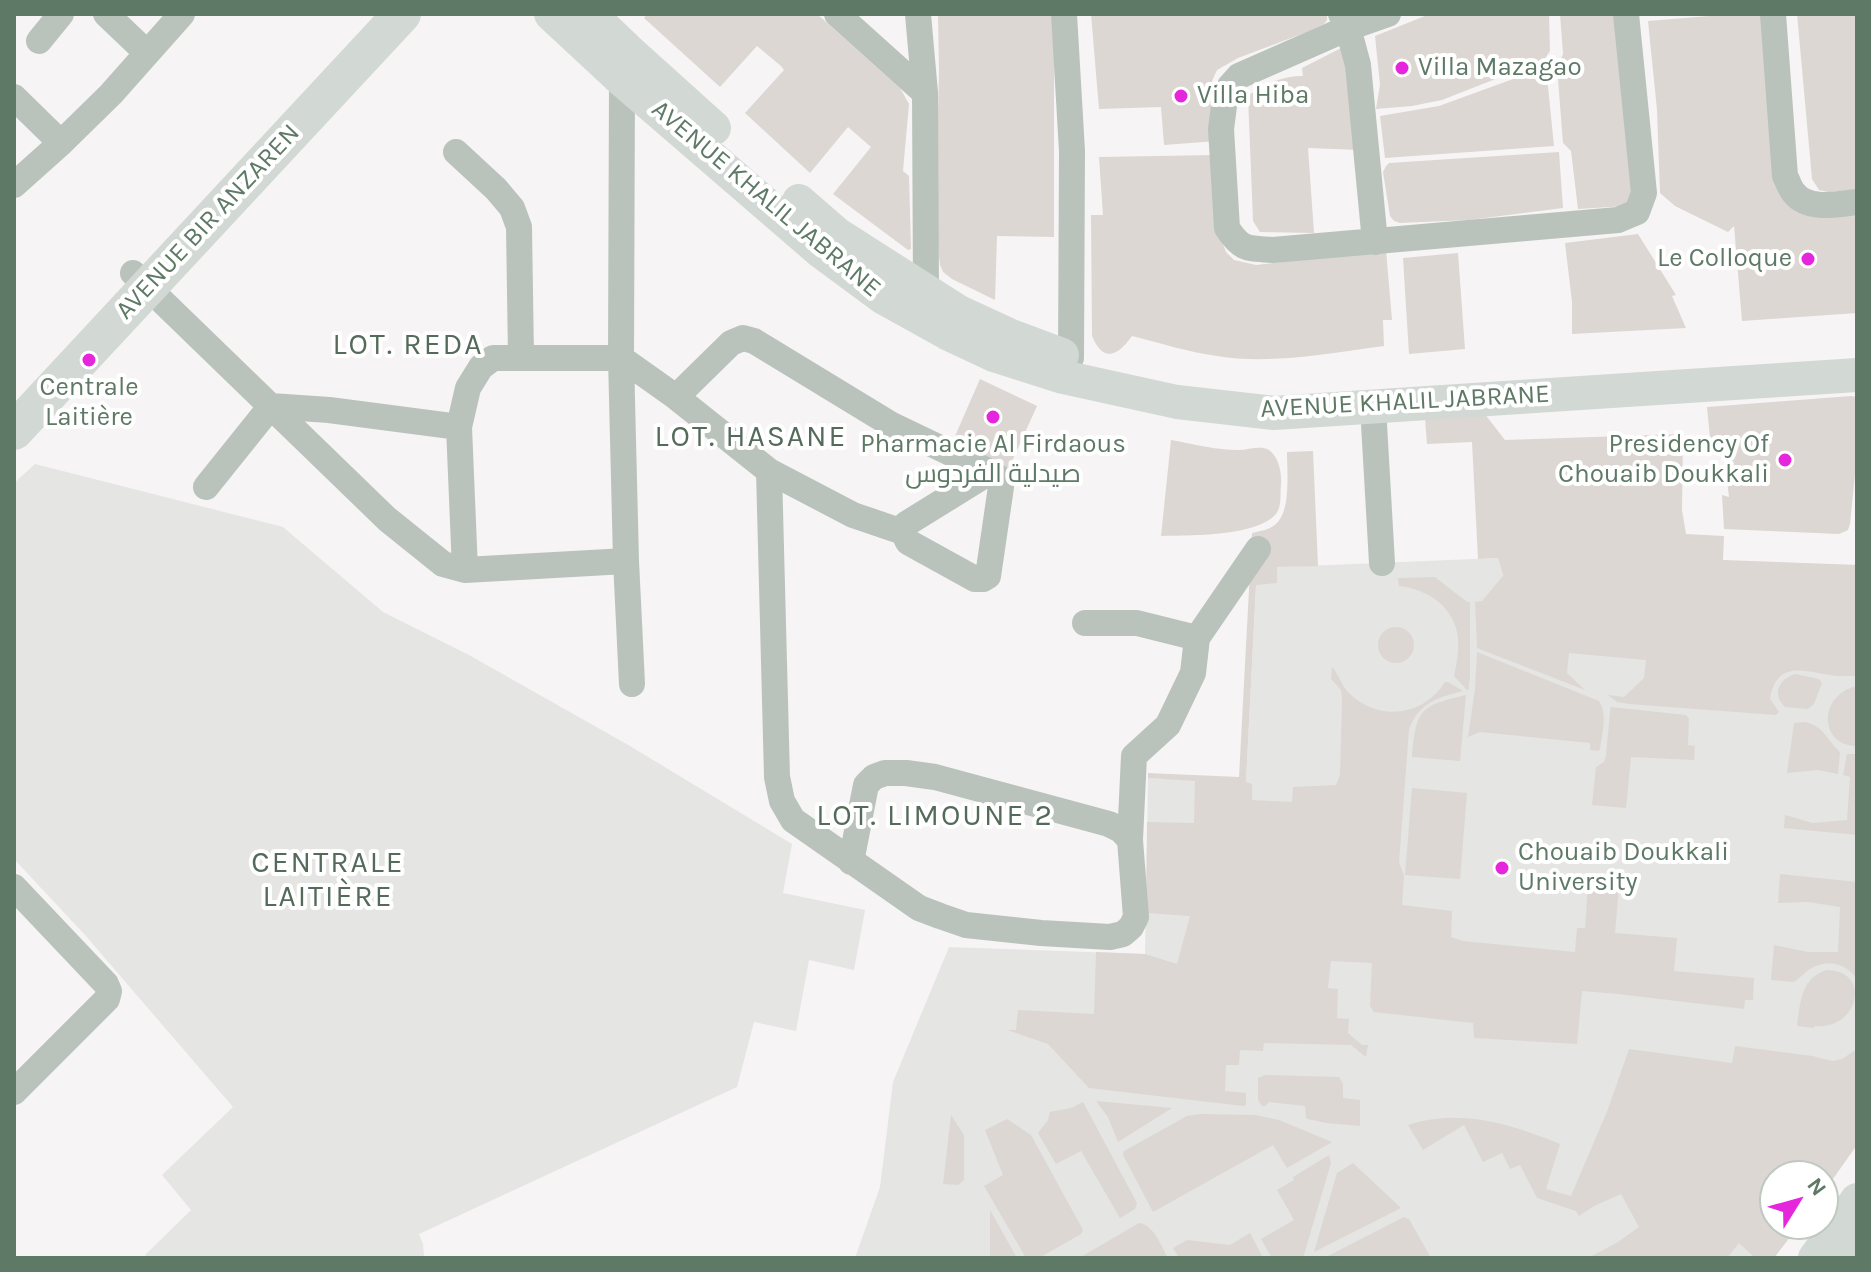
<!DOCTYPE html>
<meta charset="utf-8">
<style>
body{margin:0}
#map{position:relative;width:1871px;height:1272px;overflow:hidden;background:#f7f4f5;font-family:Karla,sans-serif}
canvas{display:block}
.frame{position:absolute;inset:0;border:16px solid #5e7965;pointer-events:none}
.north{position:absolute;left:1759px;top:1160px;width:80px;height:80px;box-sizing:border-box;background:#fff;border:2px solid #bfc9c1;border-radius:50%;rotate:53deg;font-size:22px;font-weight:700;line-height:32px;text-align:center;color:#5e7965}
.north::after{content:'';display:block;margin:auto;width:28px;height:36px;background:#e526dc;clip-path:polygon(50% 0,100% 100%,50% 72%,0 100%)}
</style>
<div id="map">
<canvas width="1871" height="1272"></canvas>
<div class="frame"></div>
<div class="north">N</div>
</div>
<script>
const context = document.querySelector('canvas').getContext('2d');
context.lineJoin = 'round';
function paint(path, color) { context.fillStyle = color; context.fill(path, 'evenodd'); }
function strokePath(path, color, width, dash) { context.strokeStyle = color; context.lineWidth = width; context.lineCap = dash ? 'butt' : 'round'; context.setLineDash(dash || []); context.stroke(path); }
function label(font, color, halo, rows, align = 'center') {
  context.font = font + ' Karla,Cairo,sans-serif'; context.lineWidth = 8; context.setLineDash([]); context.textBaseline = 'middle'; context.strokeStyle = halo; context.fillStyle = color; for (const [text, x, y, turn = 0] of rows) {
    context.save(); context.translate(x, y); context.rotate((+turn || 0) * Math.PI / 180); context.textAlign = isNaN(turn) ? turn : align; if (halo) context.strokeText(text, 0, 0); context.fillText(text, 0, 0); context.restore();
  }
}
paint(new Path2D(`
 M 35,464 L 283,527 L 383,612 L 469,655 L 630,746 L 792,844 L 783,893 L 865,910 L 854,970 L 809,960 L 796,1031 L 754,1022 L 737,1087 L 419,1234 L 423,1244 L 424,1255 L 423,1258 L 148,1258 L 145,1255 L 191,1210 L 162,1175 L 233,1107 L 85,935 L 14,859 L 14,483 Z
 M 1498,558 L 1516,629 L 1652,558 L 1857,565 L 1857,1096 L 1775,1176 L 1775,1224 L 1779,1224 L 1751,1258 L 855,1258 L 880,1187 L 893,1082 L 949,947 L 1145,954 L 1148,778 L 1246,782 L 1257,568 Z`), '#e5e5e4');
paint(new Path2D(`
 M 647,14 L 817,14 L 900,88 L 909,104 L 903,171 L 909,176 L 911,249 L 908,250 L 833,194 L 871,147 L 848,127 L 810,173 L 745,113 L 784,70 L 781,66 L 757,46 L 720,87 L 644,18 Z
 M 938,14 L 1054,14 L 1054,237 L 997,236 L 995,300 L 952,279 L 943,272 L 940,265 L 935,221 L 939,72 Z
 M 1091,14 L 1327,14 L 1327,20 L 1324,24 L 1307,32 L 1238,58 L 1217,70 L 1212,81 L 1217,141 L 1164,145 L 1161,107 L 1099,109 Z
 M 1430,14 L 1549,14 L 1550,51 L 1544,60 L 1442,100 L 1412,106 L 1376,109 L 1380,85 L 1375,36 Z
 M 1560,14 L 1621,14 L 1639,186 L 1626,206 L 1578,209 L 1571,151 L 1563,143 L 1557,67 L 1563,54 Z
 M 1734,14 L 1768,14 L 1790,207 C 1808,223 1835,216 1857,214 L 1857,313 L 1742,321 L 1734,226 L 1728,232 L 1675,206 L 1660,193 L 1657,110 L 1648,21 Z
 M 1797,14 L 1857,14 L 1857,190 L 1828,192 L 1819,190 L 1812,179 Z
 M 1347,45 L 1361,150 L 1308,148 L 1314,233 L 1260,232 L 1253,221 L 1248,96 C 1263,83 1284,76 1303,76 L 1302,68 Z
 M 1546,67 L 1554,146 L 1385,158 L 1380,116 L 1439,106 Z
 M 1559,152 L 1563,208 L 1469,220 L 1400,223 L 1394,221 L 1390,216 L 1383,172 L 1386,166 L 1389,163 Z
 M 1216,155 L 1221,239 L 1226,252 L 1234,260 L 1256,265 L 1386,250 L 1392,320 L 1383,320 L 1384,346 C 1331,353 1269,365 1217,356 C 1188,352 1160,343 1132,336 C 1118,356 1103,363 1092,336 L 1091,215 L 1103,215 L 1099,157 Z
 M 1638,234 L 1676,295 L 1672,296 L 1686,328 L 1572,334 L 1572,302 L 1565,243 Z
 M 1458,253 L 1465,349 L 1409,354 L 1403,258 Z
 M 980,379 L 1037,406 L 1008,470 L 952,443 Z
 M 1851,396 L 1857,397 L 1857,455 L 1850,524 L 1848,530 L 1839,534 L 1724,529 L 1722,495 L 1729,497 L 1723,445 L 1710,438 L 1707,407 Z
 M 1484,413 L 1505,440 L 1683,434 L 1682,510 L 1686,534 L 1724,536 L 1723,560 L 1857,565 L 1857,676 C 1851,676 1844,676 1837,676 C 1808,673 1777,657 1770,699 L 1779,712 L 1776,715 L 1629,704 L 1617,702 L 1608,695 L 1624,697 L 1644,678 L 1646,660 L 1569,653 L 1567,673 L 1585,690 L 1477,648 L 1475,602 L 1482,601 L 1503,576 L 1498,558 L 1478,559 L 1472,442 L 1427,444 L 1425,419 Z
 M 1171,440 C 1193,444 1216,450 1239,450 C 1248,450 1261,445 1269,450 C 1279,457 1282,474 1281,484 C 1280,493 1282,507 1276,514 C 1256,537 1189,535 1161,536 Z
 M 1313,451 L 1318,566 L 1277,567 L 1277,583 L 1256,585 L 1246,782 L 1252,784 L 1252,800 L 1292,802 L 1293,787 L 1336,785 L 1340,775 L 1342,700 L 1341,690 L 1331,679 L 1332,667 C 1338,673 1341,684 1348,692 C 1377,722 1423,717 1445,682 L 1448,682 L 1463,691 C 1437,698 1420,702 1409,729 L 1399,863 L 1404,875 L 1402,905 L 1452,911 L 1451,937 L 1463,941 L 1575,952 L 1577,928 L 1585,928 L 1588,884 L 1619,887 L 1615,933 L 1677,938 L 1674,971 L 1754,978 L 1753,1000 L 1745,1000 L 1744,1009 L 1618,994 L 1582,991 L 1577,1044 L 1474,1038 L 1473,1023 L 1374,1012 L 1370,1006 L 1372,963 L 1331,961 L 1328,988 L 1338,989 L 1337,1018 L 1349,1019 L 1348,1033 L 1362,1045 L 1368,1045 L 1366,1057 L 1351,1045 L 1264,1043 L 1263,1051 L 1240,1050 L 1239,1065 L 1226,1065 L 1225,1091 L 1246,1093 L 1246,1105 L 1243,1106 L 1089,1088 L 1048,1044 L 1007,1030 L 1016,1030 L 1018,1010 L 1094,1014 L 1096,952 L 1145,954 L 1177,964 L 1190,916 L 1146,913 L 1147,822 L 1194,823 L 1195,781 L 1148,778 L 1148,773 L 1239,777 L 1252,533 C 1260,531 1270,530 1277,523 C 1291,509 1287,472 1287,452 Z
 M 1435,577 L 1467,602 L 1470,602 L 1470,677 L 1468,691 L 1454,676 C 1457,663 1459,650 1458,637 C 1454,606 1427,589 1399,586 L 1398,578 Z
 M1378 645a18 18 0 1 1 36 0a18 18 0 1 1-36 0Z
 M 1477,652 L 1599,701 C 1608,715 1602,734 1600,749 L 1598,751 L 1590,750 L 1590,743 L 1480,732 L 1468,737 L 1475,689 Z
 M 1795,674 L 1819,679 L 1822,683 L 1814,704 L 1808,709 L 1785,707 C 1772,694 1778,680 1795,674 Z
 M 1853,687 L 1857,688 L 1857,746 C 1820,746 1818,698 1853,687 Z
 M 1466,695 L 1460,761 L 1412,757 C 1416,709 1420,706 1466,695 Z
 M 1611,707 L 1686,715 L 1689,719 L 1688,745 L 1695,746 L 1694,760 L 1631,757 L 1626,808 L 1592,805 L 1596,767 L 1604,762 L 1606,756 L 1610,711 Z
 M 1805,722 C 1822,725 1827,739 1838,750 L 1840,753 L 1838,774 L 1818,770 L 1787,773 L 1794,723 Z
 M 1847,754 L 1857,754 L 1857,835 L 1784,828 L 1785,815 L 1813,823 L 1847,820 L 1850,777 L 1843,775 Z
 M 1412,788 L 1467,793 L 1460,879 L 1405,875 Z
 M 1780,874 L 1857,882 L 1857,979 C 1848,966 1832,959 1816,966 C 1808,969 1801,977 1794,982 L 1771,980 L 1774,945 L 1808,952 L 1838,952 L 1840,907 L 1808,902 L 1778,903 Z
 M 1827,970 C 1871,970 1860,1030 1815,1026 L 1814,1028 L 1797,1026 C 1800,1004 1801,977 1827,970 Z
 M 1735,1046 L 1812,1056 L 1833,1061 L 1842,1059 L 1857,1049 L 1857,1145 L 1823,1193 L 1823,1176 L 1775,1176 L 1775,1224 L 1800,1224 L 1774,1258 L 1755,1258 L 1739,1243 L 1727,1258 L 1588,1258 L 1618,1242 L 1639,1227 L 1621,1194 L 1594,1206 L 1579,1216 L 1576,1211 L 1537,1198 L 1520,1165 L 1510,1169 L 1502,1153 L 1483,1162 L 1464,1125 L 1423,1150 L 1408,1125 C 1460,1108 1511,1124 1560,1144 L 1546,1189 L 1571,1196 L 1608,1109 L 1629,1049 L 1732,1063 Z
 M 1265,1075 L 1339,1077 L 1343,1084 L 1343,1098 L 1360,1100 L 1360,1126 L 1326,1123 L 1308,1119 L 1306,1118 L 1305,1106 L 1269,1102 L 1265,1106 L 1262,1106 L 1258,1100 L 1258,1078 Z
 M 1096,1101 L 1172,1108 L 1118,1142 L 1108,1117 Z
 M 1083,1102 L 1137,1203 L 1135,1209 L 1120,1218 L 1081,1151 L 1056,1164 L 1038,1133 L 1048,1120 L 1050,1112 L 1071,1108 Z
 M 1201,1114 L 1255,1115 L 1279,1120 L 1332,1142 L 1287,1168 L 1273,1145 L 1153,1212 L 1123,1155 L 1124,1151 L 1187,1116 Z
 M 951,1115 L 964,1135 L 964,1180 L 958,1185 L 943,1184 Z
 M 1007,1119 L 1031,1135 L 1083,1230 L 1081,1234 L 1039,1258 L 1026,1258 L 984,1186 L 1003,1175 L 985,1130 Z
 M 1329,1155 L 1331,1163 L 1303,1258 L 1272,1258 L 1261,1239 L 1294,1220 L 1277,1190 L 1294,1180 L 1293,1177 Z
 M 1353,1163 L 1401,1208 L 1314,1252 L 1337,1173 Z
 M 990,1210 L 1017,1258 L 990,1258 Z
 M 1404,1217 L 1409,1219 L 1431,1258 L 1324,1258 Z
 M 1139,1223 C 1154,1225 1161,1246 1168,1258 L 1079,1258 Z
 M 1250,1233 L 1263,1258 L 1179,1258 L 1173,1248 L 1187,1240 L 1230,1245 Z`), '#dcd7d3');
strokePath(new Path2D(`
 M 106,14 L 147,53
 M 837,14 L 925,93
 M 918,14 L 925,93 L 926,292 L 924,303
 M 1341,14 L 1348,28 L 1358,65 L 1375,242
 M 1388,14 L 1348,28 L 1239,76 L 1230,86 L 1225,98 L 1221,129 L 1227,228 C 1242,251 1248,248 1273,250 L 1618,220 L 1637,212 L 1644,193 L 1626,14
 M 1773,14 L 1785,176 C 1788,181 1790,189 1794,193 C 1808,211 1838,204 1857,202
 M 39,41 L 61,14
 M 624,68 L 622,80 L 621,358 L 626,561 L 632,684
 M 14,97 L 61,143
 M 456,152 L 496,189 L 512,208 L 519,227 L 521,357
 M 14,185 L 61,143 L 111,94 L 182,14
 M 133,273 L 387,519 L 443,564 L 465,570 L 626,561
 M 1064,374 L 1071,358 L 1072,151 L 1064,14
 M 1373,407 L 1382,563
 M 769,471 L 777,777 L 782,801 L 793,820 L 919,908 L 940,916 L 966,925 L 1041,933 L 1110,937 L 1123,934 L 1131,927 L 1136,917 L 1130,840 L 1121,830 L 1109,824 L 935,777 L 906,773 L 885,773 L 874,777 L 866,785 L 851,862
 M 206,487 L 271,406 L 329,410 L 459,427
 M 903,532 L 906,524 L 990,472
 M 465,570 L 459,427 L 468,388 L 481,367 L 493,358 L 621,358 L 676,397 L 769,471 L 853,515 L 903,532 L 908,542 L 975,579 L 983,579 L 988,576 L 1001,487 L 998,477 L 990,472 L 892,425 L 754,341 L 743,338 L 731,343 L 676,397
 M 1085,623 L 1137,623 L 1197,638
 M 1130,840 L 1134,756 L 1168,725 L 1193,673 L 1197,638 L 1258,549
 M 14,887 L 106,984 L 109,991 L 107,999 L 14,1092`), '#b9c3bc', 26);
strokePath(new Path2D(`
 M 551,14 L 622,80 L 819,250 L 884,298 L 947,333 L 994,355 L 1063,377 L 1177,402 L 1274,413 L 1857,375
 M 590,14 L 633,55 L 714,128
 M 799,201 L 837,234 L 959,312 L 1011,336 L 1062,355
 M 1815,1258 L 1857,1200
 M 1850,1258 L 1857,1249`), '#d2d9d4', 34);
strokePath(new Path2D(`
 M 14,431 L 402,14`), '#d2d9d4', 38);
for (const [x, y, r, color] of [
 [1402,68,8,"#e526dc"],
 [1181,96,8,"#e526dc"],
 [1808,259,8,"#e526dc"],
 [89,360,8,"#e526dc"],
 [993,417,8,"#e526dc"],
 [1785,460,8,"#e526dc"],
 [1502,868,8,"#e526dc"]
]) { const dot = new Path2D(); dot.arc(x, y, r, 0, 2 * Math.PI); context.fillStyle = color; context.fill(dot); strokePath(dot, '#fff', 3); }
label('26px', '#5e7965', '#fff', [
 ["Villa Mazagao",1418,68],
 ["Villa Hiba",1197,96],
 ["Le Colloque",1792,259,"right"],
 ["Centrale",89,388,"center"],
 ["Laitière",89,418,"center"],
 ["Pharmacie Al Firdaous",993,445,"center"],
 ["صيدلية الفردوس",993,475,"center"],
 ["Presidency Of",1769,445,"right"],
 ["Chouaib Doukkali",1769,475,"right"],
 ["Chouaib Doukkali",1518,853],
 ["University",1518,883]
], 'left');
label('26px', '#5e7965', '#fff', [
 ["AVENUE KHALIL JABRANE",766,199,40],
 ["AVENUE BIR ANZAREN",208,222,-47],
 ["AVENUE KHALIL JABRANE",1405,402,-3]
]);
context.letterSpacing = '2px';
label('30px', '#546a5a', '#fff', [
 ["LOT. REDA",408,345],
 ["LOT. HASANE",751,437],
 ["LOT. LIMOUNE 2",935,816],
 ["CENTRALE",328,863],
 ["LAITIÈRE",328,897]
]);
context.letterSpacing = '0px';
</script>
